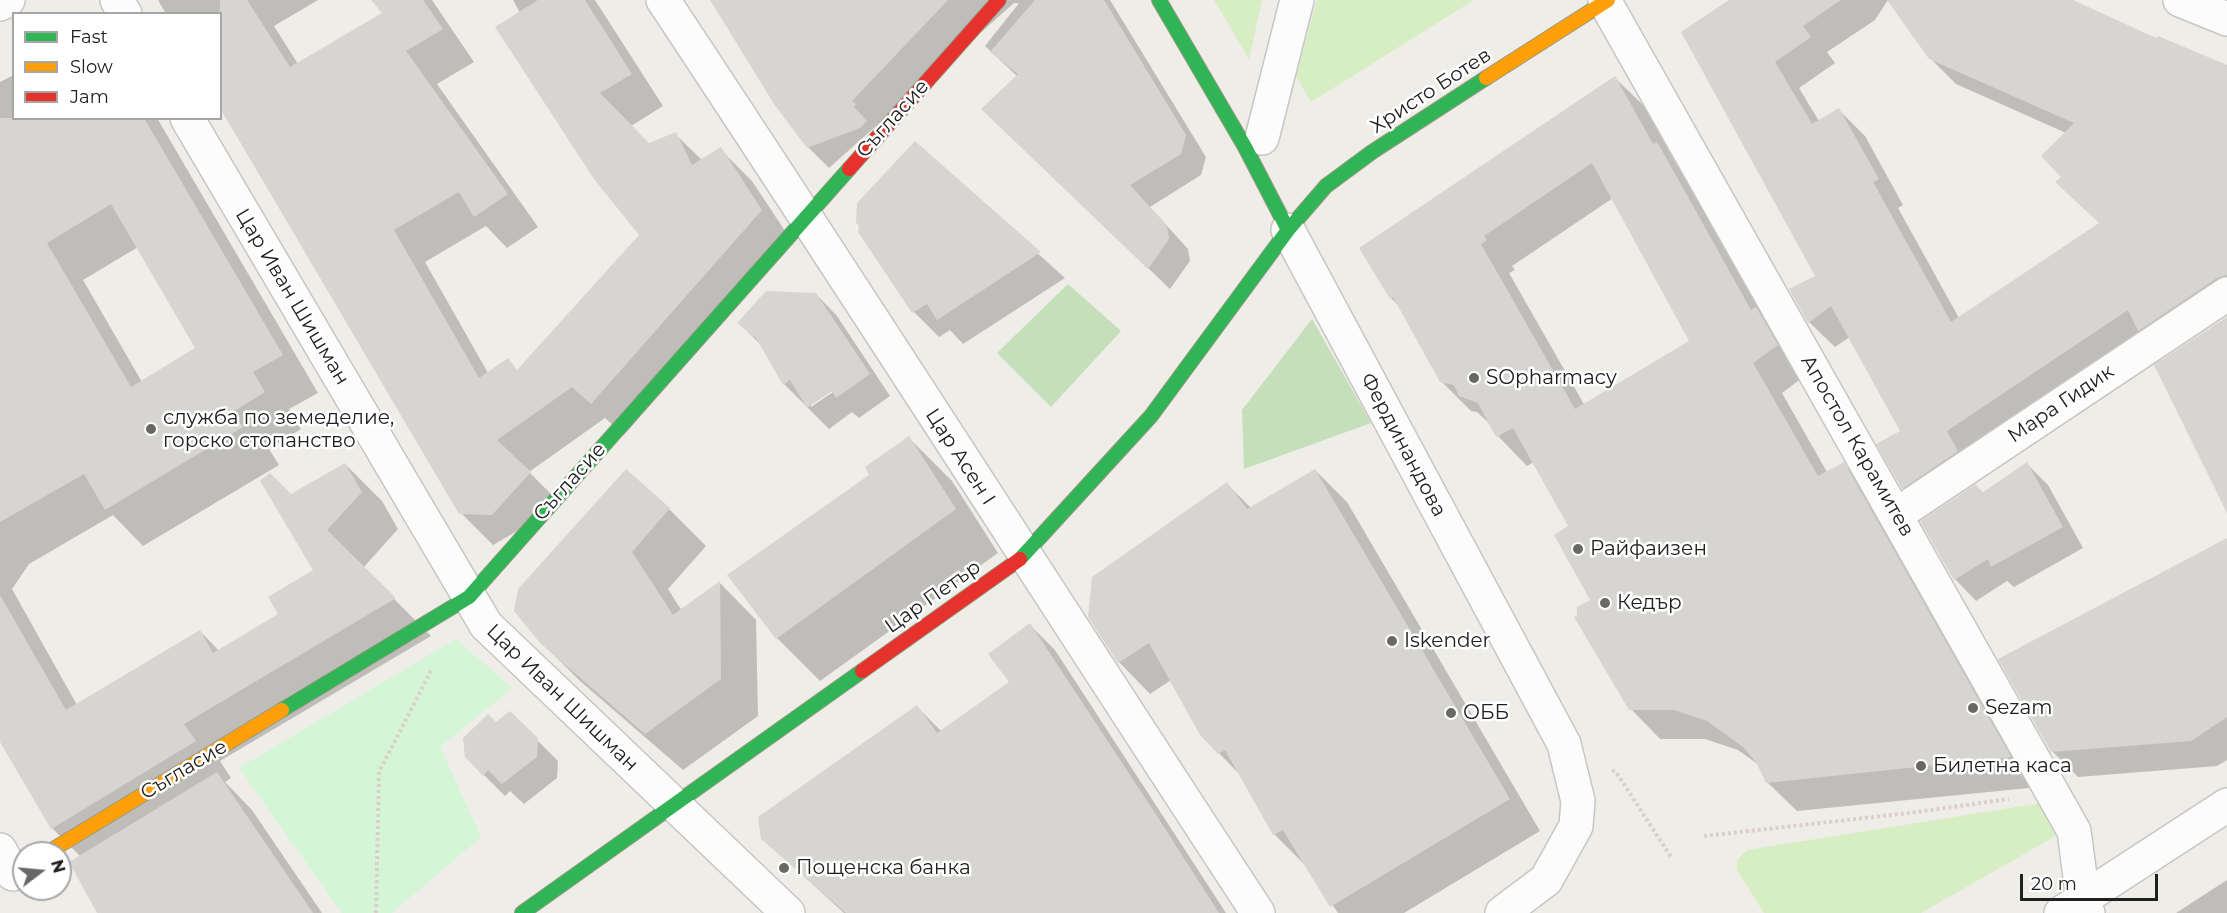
<!DOCTYPE html>
<meta charset="utf-8">
<style>
body{margin:0}
#map{position:relative;width:2227px;height:913px;overflow:hidden;background:#eeede8;font-family:Montserrat,sans-serif}
canvas{display:block}
.legend{position:absolute;left:12px;top:12px;width:210px;height:108px;box-sizing:border-box;background:#fff;border:2px solid #a6a6a6;margin:0;padding:8px 10px;list-style:none;font-size:18px;color:#202020}
.legend li{display:flex;align-items:center;gap:12px;height:30px}
.legend b{width:30px;border:2px solid #a6a6a6}
.north{position:absolute;left:12px;top:841px;width:60px;height:60px;box-sizing:border-box;background:#fff;border:2px solid #a6a6a6;border-radius:50%;rotate:74deg;font-size:16px;font-weight:700;line-height:24px;text-align:center;color:#202020}
.north::after{content:'';display:block;margin:auto;width:21px;height:27px;background:#686866;clip-path:polygon(50% 0,100% 100%,50% 72%,0 100%)}
.scale{position:absolute;left:2020px;top:874px;width:138px;height:27px;box-sizing:border-box;border:3px solid #202020;border-top:0;padding-left:8px;font-size:18px;line-height:21px;white-space:nowrap;color:#202020;-webkit-text-stroke:4px #fff;paint-order:stroke}
</style>
<div id="map">
<canvas width="2227" height="913"></canvas>
<ul class="legend">
<li><b style="height:8px;background:#30b455"></b>Fast</li>
<li><b style="height:8px;background:#ff9f0a"></b>Slow</li>
<li><b style="height:8px;background:#e5322d"></b>Jam</li>
</ul>
<div class="north">N</div>
<div class="scale">20 m</div>
</div>
<script>
const context = document.querySelector('canvas').getContext('2d');
context.lineJoin = 'round';
function paint(path, color) { context.fillStyle = color; context.fill(path, 'evenodd'); }
function strokePath(path, color, width, dash) { context.strokeStyle = color; context.lineWidth = width; context.lineCap = dash ? 'butt' : 'round'; context.setLineDash(dash || []); context.stroke(path); }
function label(font, color, halo, rows, align = 'center') {
  context.font = font + ' Montserrat,sans-serif'; context.lineWidth = 5; context.setLineDash([]); context.textBaseline = 'middle'; context.strokeStyle = halo; context.fillStyle = color; for (const [text, x, y, turn = 0] of rows) {
    context.save(); context.translate(x, y); context.rotate((+turn || 0) * Math.PI / 180); context.textAlign = isNaN(turn) ? turn : align; if (halo) context.strokeText(text, 0, 0); context.fillText(text, 0, 0); context.restore();
  }
}
paint(new Path2D(`
 M 1214,0 L 1262,0 L 1249,59 Z
 M 1317,0 L 1474,0 L 1311,102 L 1296,76 Z
 M 2042,803 L 2059,834 L 1921,913 L 1764,913 L 1737,870 L 1737,860 L 1747,850 Z`), '#d7eec4');
paint(new Path2D(`
 M 1068,284 L 1121,331 L 1051,407 L 997,353 Z
 M 1312,319 L 1371,423 L 1244,469 L 1242,410 Z`), '#c5dfbb');
paint(new Path2D(`
 M 456,639 L 512,688 L 440,747 L 481,837 L 392,913 L 342,913 L 239,768 Z`), '#d4f6d7');
paint(new Path2D(`
 M 158,0 L 318,0 L 274,26 L 298,64 L 385,14 L 373,0 L 432,0 L 474,62 L 437,84 L 538,227 L 507,248 L 486,226 L 425,262 L 488,373 L 507,360 L 518,371 L 641,235 L 513,0 L 595,0 L 663,106 L 631,126 L 649,144 L 675,134 L 702,160 L 720,149 L 752,181 L 793,243 L 624,435 L 605,418 L 529,472 L 562,505 L 493,545 L 461,513 L 220,14 L 166,14 Z
 M 711,0 L 1110,0 L 1206,157 L 1201,175 L 1150,207 L 1188,249 L 1190,261 L 1170,289 L 1004,130 L 1018,77 L 985,46 L 1019,3 L 1014,3 L 829,168 L 808,147 Z
 M 1733,0 L 1888,0 L 1875,20 L 1827,52 L 1835,63 L 1799,88 L 1819,121 L 1839,110 L 1865,136 L 1903,205 L 1898,208 L 1959,318 L 2101,224 L 2063,177 L 2066,133 L 1956,84 L 1930,58 L 1889,0 L 2070,0 L 2157,40 L 2227,67 L 2227,314 L 2164,356 L 2148,339 L 1972,457 L 1983,477 L 1929,513 L 1903,488 L 1902,432 L 1850,337 L 1835,347 L 1809,322 L 1817,276 Z
 M 14,75 L 14,118 L 157,118 L 318,393 L 289,409 L 301,429 L 269,449 L 279,465 L 143,546 L 113,515 L 29,564 L 12,589 L 77,705 L 200,631 L 219,651 L 280,615 L 315,571 L 291,496 L 345,464 L 382,501 L 398,529 L 363,568 L 431,636 L 220,761 L 231,778 L 225,782 L 252,810 L 322,913 L 99,913 L 80,856 L 52,828 L 0,737 L 0,82 ZM 138,247 L 197,349 L 142,382 L 83,280 Z
 M 1615,78 L 1645,107 L 1676,164 L 1686,174 L 1806,375 L 1782,393 L 1827,472 L 1843,464 L 1873,493 L 2039,787 L 1797,811 L 1767,782 L 1759,765 L 1738,750 L 1705,739 L 1660,739 L 1631,709 L 1592,601 L 1570,527 L 1534,462 L 1527,466 L 1498,436 L 1492,426 L 1477,412 L 1471,411 L 1441,381 L 1401,308 L 1391,298 ZM 1613,198 L 1691,341 L 1585,406 L 1509,273 L 1515,270 L 1512,266 Z
 M 915,143 L 1065,278 L 963,344 L 950,330 L 939,337 L 914,312 Z
 M 816,294 L 837,316 L 890,396 L 859,418 L 852,412 L 829,429 L 784,384 L 761,345 L 739,323 ZM 837,385 L 839,388 L 811,407 L 811,403 Z
 M 909,438 L 952,481 L 998,553 L 820,681 L 777,638 L 871,475 Z
 M 2027,464 L 2048,485 L 2083,548 L 2014,587 L 2007,581 L 1976,601 L 1955,579 L 1922,522 L 1976,486 L 1984,494 Z
 M 1315,470 L 1347,502 L 1540,831 L 1404,913 L 1338,913 L 1306,866 L 1274,834 L 1241,776 L 1219,753 L 1171,680 L 1150,694 L 1119,662 L 1227,484 L 1251,508 Z
 M 669,509 L 706,546 L 668,589 L 682,611 L 720,583 L 756,620 L 758,716 L 683,770 L 579,680 L 541,642 Z
 M 2227,540 L 2227,760 L 2217,766 L 2078,777 L 2052,751 Z
 M 1030,625 L 1055,650 L 1226,913 L 844,913 L 762,838 L 917,707 L 942,732 L 1011,683 Z
 M 510,713 L 558,761 L 557,778 L 524,804 L 510,791 L 505,796 L 466,757 L 496,724 Z
 M 2227,880 L 2227,913 L 2176,913 Z`), '#0003');
paint(new Path2D(`
 M 220,0 L 247,0 L 290,67 L 382,13 L 371,0 L 423,0 L 443,29 L 406,51 L 508,194 L 474,217 L 459,192 L 394,230 L 479,378 L 508,358 L 517,370 L 639,235 L 594,179 L 495,27 L 538,0 L 585,0 L 632,74 L 600,93 L 649,143 L 676,132 L 692,165 L 721,147 L 762,210 L 591,404 L 572,387 L 497,440 L 531,472 L 492,515 L 459,514 L 220,108 Z
 M 710,0 L 948,0 L 852,101 L 856,104 L 854,107 L 867,121 L 860,128 L 807,148 L 774,104 Z
 M 1035,0 L 1104,0 L 1186,135 L 1181,154 L 1130,185 L 1167,226 L 1169,239 L 1148,269 L 981,109 L 1018,74 L 990,52 Z
 M 1729,0 L 1841,0 L 1803,26 L 1811,37 L 1775,62 L 1812,124 L 1839,108 L 1879,179 L 1873,182 L 1951,322 L 2099,223 L 2055,182 L 2061,177 L 2041,156 L 2074,123 L 1929,59 L 1887,0 L 2073,0 L 2156,38 L 2158,36 L 2227,65 L 2227,275 L 2217,278 L 2138,331 L 2128,310 L 1947,431 L 1958,451 L 1902,489 L 1876,444 L 1900,431 L 1831,306 L 1808,323 L 1789,289 L 1815,276 L 1681,32 Z
 M 1615,76 L 1653,144 L 1657,142 L 1683,188 L 1751,310 L 1756,307 L 1778,345 L 1753,363 L 1818,476 L 1844,462 L 2011,757 L 1766,783 L 1756,762 L 1743,747 L 1707,721 L 1674,710 L 1629,710 L 1574,617 L 1577,615 L 1577,607 L 1590,600 L 1554,535 L 1568,526 L 1513,428 L 1496,437 L 1478,403 L 1459,396 L 1454,385 L 1440,382 L 1393,297 L 1390,299 L 1359,248 ZM 1592,163 L 1689,341 L 1575,409 L 1481,244 L 1487,240 L 1484,236 Z
 M 0,118 L 144,118 L 283,355 L 253,372 L 265,392 L 233,412 L 243,427 L 105,510 L 84,474 L 0,522 ZM 111,204 L 195,348 L 131,387 L 47,243 Z
 M 915,141 L 1041,252 L 937,320 L 927,304 L 912,313 L 858,232 L 859,226 L 856,223 L 857,203 Z
 M 766,291 L 816,293 L 870,374 L 836,398 L 832,391 L 807,408 L 790,380 L 783,385 L 756,338 L 737,323 Z
 M 2227,317 L 2227,513 L 2154,365 Z
 M 909,436 L 956,509 L 776,639 L 727,575 L 869,475 L 865,467 Z
 M 2027,462 L 2063,527 L 1991,567 L 1988,559 L 1954,580 L 1920,521 L 1976,484 L 1982,493 Z
 M 345,463 L 362,492 L 327,530 L 396,598 L 184,724 L 196,741 L 51,829 L 0,742 L 0,595 L 66,710 L 200,630 L 213,653 L 278,614 L 268,597 L 313,570 L 260,481 L 270,473 L 291,494 Z
 M 626,469 L 670,508 L 632,552 L 673,615 L 720,581 L 721,679 L 645,734 L 540,643 L 514,611 L 518,589 Z
 M 1315,469 L 1510,799 L 1330,907 L 1283,830 L 1273,835 L 1225,750 L 1218,754 L 1200,735 L 1149,643 L 1118,663 L 1088,617 L 1092,577 L 1227,482 L 1247,509 Z
 M 2227,538 L 2227,717 L 2191,741 L 2051,752 L 1998,659 Z
 M 1030,623 L 1153,810 L 1219,913 L 846,913 L 761,839 L 758,817 L 917,705 L 937,733 L 1009,682 L 988,654 Z
 M 510,711 L 538,738 L 537,757 L 502,784 L 488,770 L 483,776 L 465,757 L 463,738 L 488,714 L 496,722 Z
 M 217,772 L 313,913 L 97,913 L 69,862 Z`), '#d6d5d1');
const street = new Path2D(`
 M 117,0 L 125,14
 M 663,0 C 864,303 1059,609 1258,913
 M 2180,0 L 2227,19
 M 1605,2 L 2074,831 L 2083,899 L 2088,913
 M 0,4 L 8,0
 M 187,118 L 486,625 L 788,913
 M 1262,138 L 1297,0
 M 1288,230 L 1564,744 L 1578,801 L 1576,826 L 1546,880 L 1502,913
 M 1896,515 L 2227,294
 M 0,850 L 13,874 L 24,867
 M 2061,913 L 2227,805`);
const fast = new Path2D(`
 M 1159,0 L 1245,147 L 1288,230
 M 1020,559 L 1151,416 L 1288,230 L 1326,186 L 1372,152 L 1486,78
 M 282,710 L 469,597 L 849,169
 M 522,913 L 862,671`);
const slow = new Path2D(`
 M 1486,78 L 1608,0
 M 47,853 L 282,710`);
const jam = new Path2D(`
 M 849,169 L 999,0
 M 862,671 L 1020,559`);
strokePath(street, '#c7c6c4', 36);
strokePath(fast, '#95997f', 16);
strokePath(slow, '#95997f', 16);
strokePath(jam, '#95997f', 16);
strokePath(new Path2D(`
 M 1612,770 L 1616,772 L 1671,857
 M 1704,836 L 1909,813 L 2009,799
 M 376,913 L 379,772 L 432,669`), '#dcceca', 4, [3, 3]);
strokePath(street, '#fcfcfc', 33);
strokePath(fast, '#30b455', 14);
strokePath(slow, '#ff9f0a', 14);
strokePath(jam, '#e5322d', 14);
for (const [x, y, r, color] of [
 [1474,378,6,"#686866"],
 [151,429,6,"#686866"],
 [1578,549,6,"#686866"],
 [1605,603,6,"#686866"],
 [1392,641,6,"#686866"],
 [1973,708,6,"#686866"],
 [1451,713,6,"#686866"],
 [1921,766,6,"#686866"],
 [784,868,6,"#686866"]
]) { const dot = new Path2D(); dot.arc(x, y, r, 0, 2 * Math.PI); context.fillStyle = color; context.fill(dot); strokePath(dot, '#fff', 2); }
label('20px', '#202020', '#fff', [
 ["Христо Ботев",1431,91,-33],
 ["Съгласие",893,119,-48],
 ["Цар Иван Шишман",292,297,59],
 ["Мара Гидик",2061,404,-34],
 ["Фердинандова",1403,445,62],
 ["Апостол Карамитев",1857,446,60],
 ["Цар Асен I",960,457,57],
 ["Съгласие",570,482,-48],
 ["Цар Петър",933,597,-35],
 ["Цар Иван Шишман",562,698,44],
 ["Съгласие",184,770,-31]
]);
label('20px', '#202020', '#fff', [
 ["SOpharmacy",1486,378],
 ["служба по земеделие,",163,418],
 ["горско стопанство",163,441],
 ["Райфаизен",1590,549],
 ["Кедър",1617,603],
 ["Iskender",1404,641],
 ["Sezam",1985,708],
 ["ОББ",1463,713],
 ["Билетна каса",1933,766],
 ["Пощенска банка",796,868]
], 'left');
</script>
